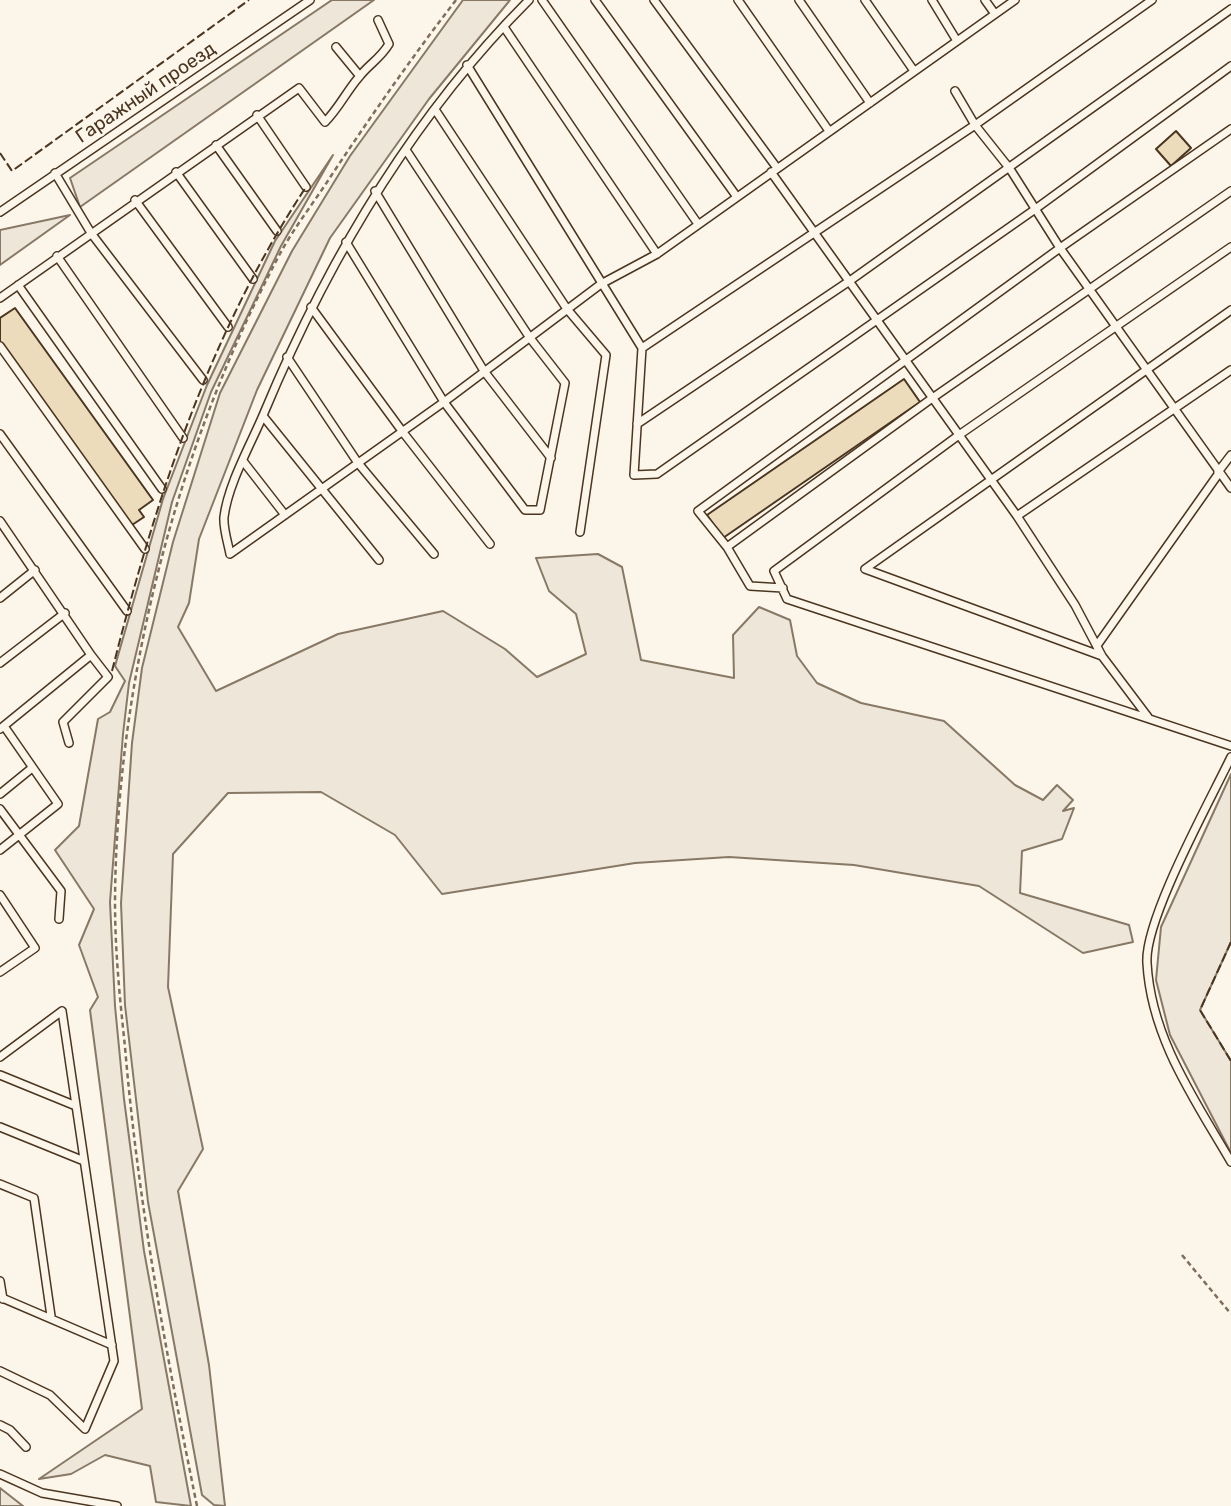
<!DOCTYPE html>
<meta charset="utf-8">
<style>
body{margin:0}
canvas{display:block;background:#fbf6e9}
</style>
<canvas width="1231" height="1506"></canvas>
<script>
const context = document.querySelector('canvas').getContext('2d');
context.lineJoin = 'round';
function paint(path, color) { context.fillStyle = color; context.fill(path, 'evenodd'); }
function strokePath(path, color, width, dash) { context.strokeStyle = color; context.lineWidth = width; context.lineCap = dash ? 'butt' : 'round'; context.setLineDash(dash || []); context.stroke(path); }
function label(font, color, halo, rows, align = 'center') {
  context.font = font + ' Rubik,sans-serif'; context.lineWidth = 5; context.setLineDash([]); context.textBaseline = 'middle'; context.strokeStyle = halo; context.fillStyle = color; for (const [text, x, y, turn = 0] of rows) {
    context.save(); context.translate(x, y); context.rotate((+turn || 0) * Math.PI / 180); context.textAlign = isNaN(turn) ? turn : align; if (halo) context.strokeText(text, 0, 0); context.fillText(text, 0, 0); context.restore();
  }
}
const green = new Path2D(`
 M 332,0 L 374,0 L 80,207 L 70,178 Z
 M 463,0 L 510,0 L 429,99 L 330,238 L 257,390 L 199,539 L 189,603 L 178,627 L 216,691 L 338,634 L 443,611 L 505,649 L 537,677 L 586,654 L 576,614 L 549,591 L 536,558 L 598,554 L 622,567 L 641,660 L 734,678 L 733,635 L 759,607 L 790,620 L 797,656 L 817,683 L 861,703 L 944,721 L 1015,785 L 1043,800 L 1057,785 L 1073,800 L 1063,811 L 1074,808 L 1062,839 L 1022,851 L 1020,893 L 1129,925 L 1133,942 L 1083,953 L 979,886 L 854,865 L 729,857 L 635,863 L 442,894 L 395,835 L 321,792 L 228,793 L 173,854 L 168,987 L 203,1149 L 178,1191 L 209,1365 L 225,1506 L 214,1505 L 202,1495 L 148,1202 L 125,1005 L 121,903 L 132,743 L 142,668 L 173,542 L 220,393 L 292,251 L 350,156 Z
 M 333,155 L 281,246 L 211,392 L 172,502 L 129,683 L 123,734 L 110,902 L 115,1006 L 124,1099 L 144,1251 L 191,1506 L 156,1502 L 150,1466 L 105,1455 L 71,1474 L 39,1479 L 142,1409 L 90,1010 L 98,997 L 79,945 L 94,909 L 55,850 L 79,826 L 98,719 L 110,712 L 125,681 L 115,666 L 163,499 L 207,385 L 275,241 Z
 M 70,215 L 0,265 L 0,230 Z
 M 1231,774 L 1231,942 L 1200,1010 L 1231,1061 L 1231,1153 L 1170,1035 L 1156,980 L 1161,927 Z
 M 0,1488 L 23,1506 L 0,1506 Z`);
paint(green, '#ede6d9');
strokePath(green, '#887966', 2);
const building = new Path2D(`
 M 1176,131 L 1191,148 L 1171,166 L 1156,149 Z
 M 15,308 L 153,500 L 139,510 L 144,517 L 132,525 L 0,342 L 0,318 Z
 M 904,379 L 920,402 L 723,538 L 707,515 Z`);
paint(building, '#ecdcbc');
strokePath(building, '#4a3520', 2);
const service = new Path2D(`
 M 529,0 C 412,117 327,262 264,413 C 251,444 228,484 224,517 C 223,528 228,543 230,554 L 444,402 L 601,284 L 657,254 L 1015,0
 M 542,0 L 698,224
 M 595,0 L 737,197
 M 654,0 L 777,168
 M 738,0 L 829,131
 M 799,0 L 870,103
 M 865,0 L 914,71
 M 932,0 L 957,41
 M 985,0 L 995,14
 M 504,27 L 657,254
 M 336,47 L 359,75
 M 467,65 L 642,348 L 634,475 L 657,474 L 1034,210 L 1231,66
 M 955,91 L 975,125 L 1010,169 L 1060,248 L 1231,488
 M 436,111 L 567,309 L 606,355 L 580,532
 M 257,115 L 306,187
 M 216,145 L 277,231
 M 176,172 L 253,279
 M 771,172 L 1017,516 L 1075,605 L 1102,656 L 1148,717
 M 55,173 L 91,233 L 203,380
 M 375,191 L 484,371 L 551,458
 M 135,200 L 228,327
 M 0,212 L 310,0
 M 346,242 L 444,402 L 525,510 L 540,510 L 565,383 L 530,338 L 406,150
 M 1231,247 L 959,435 L 774,571 L 787,599 L 1231,746
 M 57,256 L 183,438
 M 18,285 L 162,489
 M 0,298 L 299,88 L 325,122 C 339,108 346,92 359,77 C 369,64 380,59 389,44 L 378,20
 M 311,307 L 402,431 L 490,544
 M 0,346 L 145,549
 M 642,348 L 975,125 L 1152,0
 M 287,357 L 358,463 L 434,554
 M 263,416 L 379,560
 M 637,424 L 851,280 L 1231,9
 M 0,434 L 127,611
 M 243,461 L 285,515
 M 1218,472 L 1231,455
 M 1017,516 L 1231,370
 M 0,521 L 91,655 L 0,729
 M 727,547 L 698,511 L 1060,248 L 1231,129
 M 783,588 L 750,586 L 727,547 L 931,399 L 1231,191
 M 0,598 L 35,570
 M 1098,644 L 1219,473
 M 1102,656 L 865,569 L 1231,310
 M 0,663 L 65,613
 M 69,743 L 63,722 L 108,677 L 91,655
 M 1231,757 C 1210,801 1144,920 1147,963 C 1151,1038 1195,1100 1231,1162
 M 0,794 L 32,768
 M 0,809 L 61,891 L 59,919
 M 0,850 L 58,804 L 4,726
 M 0,895 L 35,948 L 0,972
 M 0,1057 L 62,1011 L 114,1361 L 85,1429 L 50,1395 L 0,1371
 M 0,1075 L 76,1106
 M 0,1127 L 84,1161
 M 0,1184 L 34,1198 L 51,1316
 M 0,1281 L 3,1299
 M 0,1297 L 112,1345
 M 0,1425 L 10,1430 L 26,1447
 M 0,1474 L 42,1493 L 117,1506`);
strokePath(service, '#4a3520', 10);
strokePath(new Path2D(`
 M 1182,1255 L 1231,1314
 M 197,1506 C 166,1354 138,1202 125,1047 C 120,1000 115,951 115,903 C 116,681 177,445 282,250 C 296,225 315,201 331,176 C 371,116 412,57 456,0`), '#7f6f5c', 2.5, [5, 3.5]);
strokePath(service, '#fbf6e9', 7);
strokePath(new Path2D(`
 M 0,153 L 12,171 L 249,0
 M 112,671 C 155,501 209,334 306,187
 M 1231,942 L 1200,1010 L 1231,1061`), '#4a3520', 2, [9, 3.5]);
label('19px', '#4a3520', '#fbf6e9', [
 ["Гаражный проезд",146,93,-34]
]);
</script>
